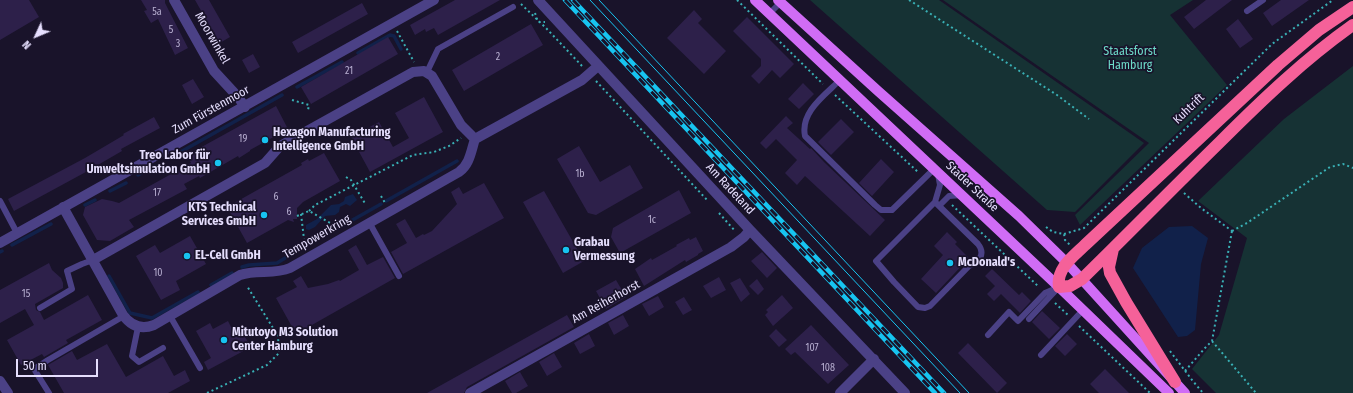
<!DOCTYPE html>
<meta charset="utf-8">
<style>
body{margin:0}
#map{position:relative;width:1353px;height:393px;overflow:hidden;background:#19132a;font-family:"Fira Sans Condensed",sans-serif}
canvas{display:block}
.north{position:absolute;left:16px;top:16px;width:40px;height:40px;-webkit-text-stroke:3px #19132a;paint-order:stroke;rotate:226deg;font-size:11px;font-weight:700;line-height:16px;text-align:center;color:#e5defd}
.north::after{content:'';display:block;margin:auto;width:14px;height:18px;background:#e5defd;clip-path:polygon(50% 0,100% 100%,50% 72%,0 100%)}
.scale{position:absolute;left:16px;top:359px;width:82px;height:18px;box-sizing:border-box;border:2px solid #e5defd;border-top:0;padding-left:5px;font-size:12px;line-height:14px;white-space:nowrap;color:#e5defd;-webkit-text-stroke:3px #19132a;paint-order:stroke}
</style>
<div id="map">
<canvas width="1353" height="393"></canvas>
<div class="north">N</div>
<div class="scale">50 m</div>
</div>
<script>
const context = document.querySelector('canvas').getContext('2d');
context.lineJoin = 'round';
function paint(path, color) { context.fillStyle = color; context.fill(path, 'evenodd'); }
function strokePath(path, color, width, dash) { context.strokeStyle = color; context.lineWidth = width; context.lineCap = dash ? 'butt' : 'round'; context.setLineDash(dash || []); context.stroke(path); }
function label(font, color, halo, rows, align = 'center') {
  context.font = font + ' "Fira Sans Condensed",sans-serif'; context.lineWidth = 3.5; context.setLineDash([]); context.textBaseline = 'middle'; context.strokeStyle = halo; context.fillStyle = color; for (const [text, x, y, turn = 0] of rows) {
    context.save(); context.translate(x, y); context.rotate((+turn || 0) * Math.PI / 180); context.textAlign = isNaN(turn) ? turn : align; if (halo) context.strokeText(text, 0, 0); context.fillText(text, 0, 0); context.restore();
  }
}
paint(new Path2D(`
 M 810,0 L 939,0 L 1144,143 L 1075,212 L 1047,210 Z
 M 943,0 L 1193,0 L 1170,15 L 1227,85 L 1080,225 L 1075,215 L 1149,143 Z
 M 1353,66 L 1353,393 L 1216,393 L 1192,369 L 1219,335 L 1247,238 L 1198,201 L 1284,119 Z`), '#163234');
paint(new Path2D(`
 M 353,194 L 357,200 L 350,206 L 346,204 L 340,207 L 339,212 L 335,215 L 325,216 L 315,227 L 309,230 L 306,229 L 306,225 L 317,219 L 331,205 L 339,204 L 344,201 L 345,197 Z
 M 1192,226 L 1208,238 L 1201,264 L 1195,330 L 1187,336 L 1178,337 L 1133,268 L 1142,248 L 1169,227 Z`), '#11214a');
strokePath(new Path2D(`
 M 358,53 L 390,35 L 394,36 L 401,49
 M 297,87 L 342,62
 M 168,159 L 282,95
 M 138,175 L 155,166
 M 110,191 L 126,183
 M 386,201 L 457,161
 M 85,205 L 95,200
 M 349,222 L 381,204
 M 12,245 L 51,224
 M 300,249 L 344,225
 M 0,252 L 2,251
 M 242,267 L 249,265 L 277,263 L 295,252
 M 109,276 L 130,313 L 152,318 L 198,292
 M 211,285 L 232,273`), '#11214a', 3.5);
paint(new Path2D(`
 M 0,0 L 29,0 L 39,17 L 0,40 Z
 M 141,0 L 165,0 L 165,3 L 188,48 L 175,55 L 158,19 L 151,23 L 144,11 L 147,10 Z
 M 195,0 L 209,0 L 230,37 L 218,44 L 211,31 L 212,30 Z
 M 455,0 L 500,0 L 438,35 L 434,28 L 426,32 L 425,29 L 415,35 L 410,25 Z
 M 1206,0 L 1232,0 L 1194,29 L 1184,17 Z
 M 1281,0 L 1309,0 L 1272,26 L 1263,13 Z
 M 362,3 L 368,14 L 298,53 L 292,42 Z
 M 694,10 L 702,19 L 698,23 L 726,51 L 704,74 L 667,38 Z
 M 747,17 L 794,64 L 780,78 L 772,70 L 759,84 L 751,76 L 761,66 L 761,59 L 733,31 Z
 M 1238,19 L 1253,39 L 1240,48 L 1226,29 Z
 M 531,24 L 543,45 L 464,91 L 452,70 Z
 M 388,37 L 398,54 L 311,104 L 301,87 Z
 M 253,54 L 260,67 L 249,73 L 242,60 Z
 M 193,79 L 204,97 L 192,104 L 182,85 Z
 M 803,83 L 814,94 L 799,109 L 788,99 Z
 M 424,97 L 443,132 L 370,172 L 351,137 L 379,122 L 393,147 L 409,138 L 395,113 Z
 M 276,106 L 288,129 L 250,150 L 250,151 L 239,158 L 238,156 L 200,178 L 199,176 L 184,184 L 187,189 L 129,220 L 134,227 L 110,241 L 97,240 L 83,215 L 85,207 L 102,199 L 112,201 L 119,203 L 191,163 L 187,155 Z
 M 786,116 L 793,123 L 787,128 L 810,149 L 811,148 L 824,162 L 885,220 L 870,236 L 805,176 L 797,185 L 785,173 L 797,160 L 776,139 L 766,149 L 760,143 Z
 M 154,117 L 160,128 L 121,149 L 122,151 L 84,173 L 14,211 L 8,199 L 85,158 L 124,135 L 123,134 Z
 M 841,119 L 854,132 L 831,155 L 818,142 Z
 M 579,146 L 600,182 L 630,165 L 643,188 L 596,215 L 588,213 L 557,159 Z
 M 324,153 L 340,181 L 303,202 L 297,208 L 297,219 L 293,219 L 294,222 L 288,220 L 247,243 L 227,207 L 302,165 L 301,163 L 308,159 L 309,161 Z
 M 881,159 L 894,172 L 872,196 L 859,183 Z
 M 484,183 L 504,218 L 403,274 L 391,252 L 407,243 L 396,224 L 405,219 L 416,238 L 423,234 L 424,235 L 432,231 L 457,204 L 451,192 L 459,187 L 463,194 Z
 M 679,190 L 691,213 L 620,253 L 611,237 L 613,228 Z
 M 544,191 L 584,261 L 563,273 L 523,202 Z
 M 947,232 L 957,242 L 955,244 L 969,258 L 936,293 L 921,279 L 943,255 L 934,246 Z
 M 190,236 L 206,264 L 176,281 L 180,290 L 161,300 L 136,256 L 155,245 L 160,253 Z
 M 696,237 L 703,251 L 698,254 L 698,255 L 686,262 L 685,260 L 644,286 L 635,269 L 651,258 L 652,260 L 677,246 L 676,245 L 689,238 L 690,240 Z
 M 356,245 L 367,265 L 383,257 L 395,278 L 296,334 L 276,298 L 297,287 L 293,281 L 301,276 L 308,288 L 328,284 L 339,280 L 340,281 L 359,270 L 348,250 Z
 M 762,252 L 777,268 L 767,278 L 751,261 Z
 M 49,263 L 52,270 L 61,278 L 63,283 L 63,288 L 35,304 L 36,310 L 40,312 L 44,320 L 88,295 L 102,320 L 66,340 L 68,343 L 44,357 L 42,354 L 21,365 L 7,340 L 34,325 L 25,309 L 0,323 L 0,290 Z
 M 992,269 L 1019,295 L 1022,292 L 1031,301 L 1020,313 L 1001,294 L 994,301 L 987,294 L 995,286 L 985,276 Z
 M 719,277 L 726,290 L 711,298 L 703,286 Z
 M 740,278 L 750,294 L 741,302 L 730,283 Z
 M 757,279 L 764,289 L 758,295 L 749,286 Z
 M 616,280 L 626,297 L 606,309 L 596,291 Z
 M 782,295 L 793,308 L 773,326 L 765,315 L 768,312 L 766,310 Z
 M 658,296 L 664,307 L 649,316 L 642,304 Z
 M 684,297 L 692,310 L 683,315 L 675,302 Z
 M 1042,311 L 1060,328 L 1049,339 L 1032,322 Z
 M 567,315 L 574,327 L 467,387 L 464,393 L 427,393 Z
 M 623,315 L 629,326 L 614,335 L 608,323 Z
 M 228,321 L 232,329 L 235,327 L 239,334 L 242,332 L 251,347 L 208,370 L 204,362 L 211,358 L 196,331 L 210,323 L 213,329 Z
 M 811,325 L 849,365 L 828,384 L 795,352 L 791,355 L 785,349 Z
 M 776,329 L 787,340 L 779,347 L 769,336 Z
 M 589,334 L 595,346 L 580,354 L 574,343 Z
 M 1067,334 L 1077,344 L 1065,356 L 1055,346 Z
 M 968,343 L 1007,383 L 997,393 L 958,353 Z
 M 107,344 L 126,377 L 163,356 L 174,376 L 185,370 L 190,381 L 168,393 L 64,393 L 48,365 L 72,351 L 77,360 Z
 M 554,353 L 562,367 L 547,376 L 539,362 Z
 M 1105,369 L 1129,393 L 1099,393 L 1090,384 Z
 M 520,372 L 528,386 L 516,393 L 512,393 L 505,381 Z`), '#2d204a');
strokePath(new Path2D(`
 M 737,0 L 823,84
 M 909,0 L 1057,95 L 1089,119
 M 521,4 L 546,28 L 582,66
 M 535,13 L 538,22 L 545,22
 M 397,31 L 414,62
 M 596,81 L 708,201
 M 835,95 L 919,173
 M 292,100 L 309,105 L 308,110
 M 346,177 L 351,180 L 366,205
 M 1184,193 L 1201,208 L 1232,231
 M 381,196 L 385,203
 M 952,205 L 1039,287
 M 309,211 L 315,205 L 413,155 L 434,152 L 449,146 L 461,138
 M 719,213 L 735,231
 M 301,214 L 304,239
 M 297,216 L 309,211 L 332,224
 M 343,218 L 347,224
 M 1046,227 L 1053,232 L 1064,234 L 1065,240 L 1070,245
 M 1232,231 L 1247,223 L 1330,167 L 1343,164 L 1353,168
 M 1064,234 L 1084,228 L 1272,44 L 1333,0
 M 1055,303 L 1068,315
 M 1079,326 L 1150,393
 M 1212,341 L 1256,393
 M 1170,351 L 1192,380 L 1203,393
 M 1185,371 L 1205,348 L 1212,341 L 1232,231
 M 207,393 L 267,365 L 279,353 L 278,336 L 247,286`), '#39b0b5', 2, [2, 3]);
strokePath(new Path2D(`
 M 1247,11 L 1263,0
 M 770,13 L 782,1
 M 427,72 L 438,49 L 513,7
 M 840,80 C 825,95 800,112 805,136 L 875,205 L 881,210 L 892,210 L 934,169
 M 0,201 L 17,233
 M 935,202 L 978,244 C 986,254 979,262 969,266 L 930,306 L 925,308 L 918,307 L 894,282 L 876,261 L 935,202 L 940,185 L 938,174
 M 939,206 L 949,196 L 962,195
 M 369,222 L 399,276
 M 40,308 L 72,289 L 67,271 L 82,264 L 93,260
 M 170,316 L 200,368
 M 1029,319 L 1058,288
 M 138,327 L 132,356 L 139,362 L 163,348
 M 988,335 L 1009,312 L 1018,321 L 1045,293 L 1059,287
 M 1041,355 L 1083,310
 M 49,393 L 34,369 L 48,360 L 124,316`), '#4b4186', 6);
strokePath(new Path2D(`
 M 174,0 L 214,71 L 238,97 L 245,107
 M 538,0 L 750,230 L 905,393
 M 63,207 L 123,315 C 131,326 141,330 154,325 L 240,275 C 256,269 274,275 290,268 L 459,172 C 470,164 471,151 475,139 L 582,80 L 598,66
 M 0,243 L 434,0
 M 93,260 L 265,163 L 280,146 L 413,72 L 424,71 L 432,76 L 461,125 L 475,139
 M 0,381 L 8,393
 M 470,393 L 731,247 L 744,237 L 750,230
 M 840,393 L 874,359`), '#4b4186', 10);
strokePath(new Path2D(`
 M 755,0 L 1059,287 L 1169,393
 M 778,0 L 878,91 L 1019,216 L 1067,263 L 1185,393`), '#d06cf5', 10);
strokePath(new Path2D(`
 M 1353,7 L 1319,30 L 1278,65 L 1085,245 C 1074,256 1056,268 1059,287 L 1070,286 L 1082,279 C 1128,234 1174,187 1220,142 C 1262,100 1305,59 1353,25
 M 1113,249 L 1109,267 L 1110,273 L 1126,302 L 1175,382`), '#f56199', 12);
strokePath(new Path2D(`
 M 590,0 L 960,393
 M 599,0 L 969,393`), '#17c4f0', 1);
const rail = new Path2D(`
 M 565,0 L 935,393
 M 573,0 L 944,393`);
strokePath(rail, '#17c4f0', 4.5);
strokePath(rail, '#19132a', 3, [9]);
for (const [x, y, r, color] of [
 [265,140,4,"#17c4f0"],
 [218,163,4,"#17c4f0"],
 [264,215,4,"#17c4f0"],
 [566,250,4,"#17c4f0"],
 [187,256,4,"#17c4f0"],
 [950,263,4,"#17c4f0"],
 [224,340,4,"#17c4f0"]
]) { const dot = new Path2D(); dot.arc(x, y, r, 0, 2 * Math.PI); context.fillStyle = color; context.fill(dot); strokePath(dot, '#19132a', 1.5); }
label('10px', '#b7aed0', null, [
 ["5a",157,12],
 ["5",171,30],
 ["3",178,44],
 ["2",498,57],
 ["21",349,71],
 ["19",243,139],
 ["1b",580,174],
 ["17",157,193],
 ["6",276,197],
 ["6",289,212],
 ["1c",652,220],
 ["10",158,273],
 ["15",26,294],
 ["107",812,348],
 ["108",828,368]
]);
label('12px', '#e5defd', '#19132a', [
 ["Moorwinkel",212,38,60],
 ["Kuhtrift",1189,109,-44],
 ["Zum Fürstenmoor",211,110,-29],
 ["Stader Straße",972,187,43],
 ["Am Radeland",730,189,47],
 ["Tempowerkring",317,237,-30],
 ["Am Reiherhorst",606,302,-29]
]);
label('12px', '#6ddac9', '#19132a', [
 ["Staatsforst",1130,52],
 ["Hamburg",1130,66]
]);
label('bold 12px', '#e5defd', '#19132a', [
 ["Hexagon Manufacturing",273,133],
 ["Intelligence GmbH",273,147],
 ["Treo Labor für",210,156,"right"],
 ["Umweltsimulation GmbH",210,170,"right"],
 ["KTS Technical",256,208,"right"],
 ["Services GmbH",256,222,"right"],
 ["Grabau",574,243],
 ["Vermessung",574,257],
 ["EL-Cell GmbH",195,256],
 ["McDonald's",958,263],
 ["Mitutoyo M3 Solution",232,333],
 ["Center Hamburg",232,347]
], 'left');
</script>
